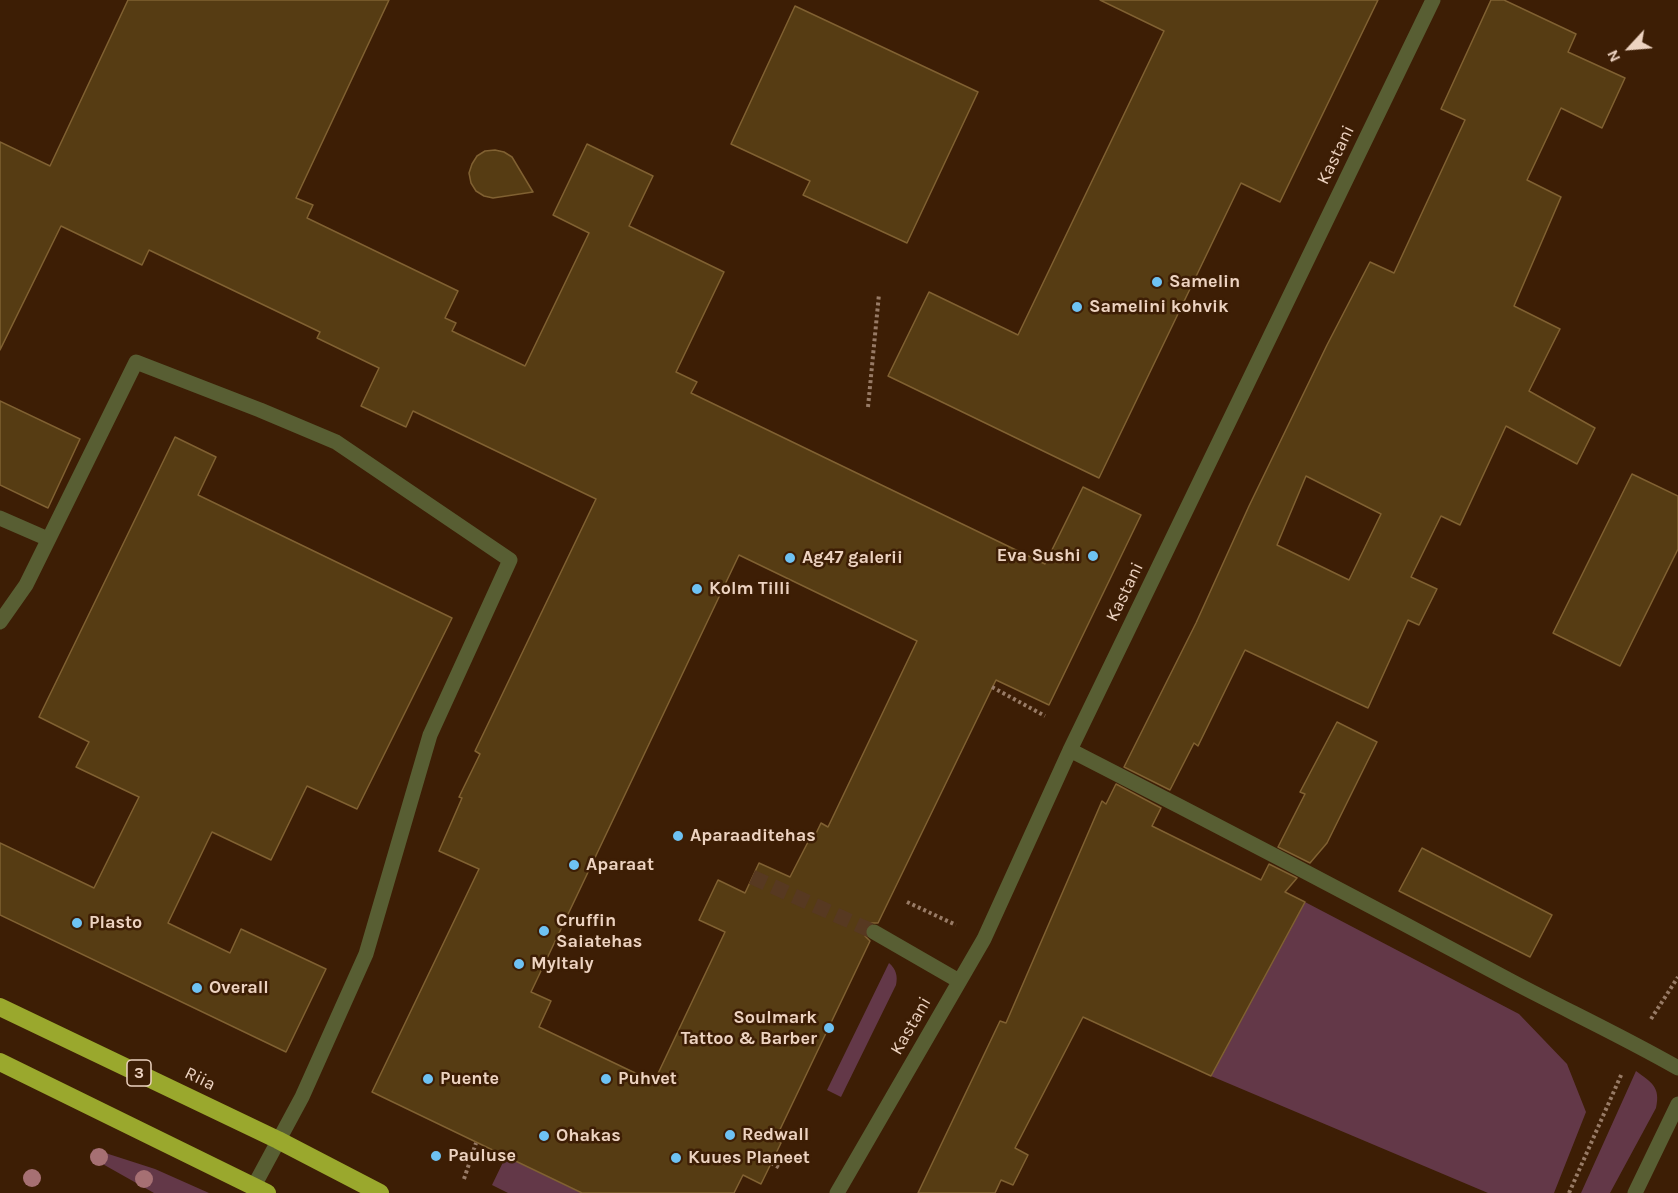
<!DOCTYPE html>
<style>
body{margin:0}
#map{position:relative;width:1678px;height:1193px;overflow:hidden;background:#3d1e05;font-family:Karla,sans-serif}
canvas{display:block}
.north{position:absolute;left:1600px;top:18px;width:60px;height:60px;-webkit-text-stroke:4px #3d1e05;paint-order:stroke;rotate:244deg;font-size:16px;font-weight:700;line-height:24px;text-align:center;color:#edd3c1}
.north::after{content:'';display:block;margin:auto;width:21px;height:27px;background:#edd3c1;clip-path:polygon(50% 0,100% 100%,50% 72%,0 100%)}
</style>
<div id="map">
<canvas width="1678" height="1193"></canvas>
<div class="north">N</div>
</div>
<script>
const context = document.querySelector('canvas').getContext('2d');
context.lineJoin = 'round';
function paint(path, color) { context.fillStyle = color; context.fill(path, 'evenodd'); }
function strokePath(path, color, width, dash) { context.strokeStyle = color; context.lineWidth = width; context.lineCap = dash ? 'butt' : 'round'; context.setLineDash(dash || []); context.stroke(path); }
function label(font, color, halo, rows, align = 'center') {
  context.font = font + ' Karla,sans-serif'; context.lineWidth = 5; context.setLineDash([]); context.textBaseline = 'middle'; context.strokeStyle = halo; context.fillStyle = color; for (const [text, x, y, turn = 0] of rows) {
    context.save(); context.translate(x, y); context.rotate((+turn || 0) * Math.PI / 180); context.textAlign = isNaN(turn) ? turn : align; if (halo) context.strokeText(text, 0, 0); context.fillText(text, 0, 0); context.restore();
  }
}
paint(new Path2D(`
 M 1305,902 L 1519,1014 L 1567,1064 L 1586,1112 L 1554,1193 L 1488,1193 L 1211,1076 Z
 M 889,963 C 896,969 898,976 896,985 L 841,1097 L 827,1090 Z
 M 1636,1071 C 1651,1082 1661,1087 1656,1108 L 1610,1193 L 1581,1193 Z
 M 93,1149 L 155,1169 L 209,1193 L 154,1193 L 92,1158 Z
 M 506,1156 L 582,1193 L 508,1193 L 492,1185 Z`), '#633848');
const building = new Path2D(`
 M 128,0 L 389,0 L 296,198 L 313,205 L 307,218 L 458,291 L 445,318 L 456,323 L 452,331 L 525,366 L 589,233 L 553,215 L 587,144 L 653,176 L 629,226 L 724,272 L 676,372 L 697,382 L 691,393 L 1045,564 L 1083,487 L 1141,515 L 1049,705 L 996,680 L 878,923 L 870,923 L 865,928 L 865,936 L 870,941 L 775,1140 L 781,1143 L 761,1184 L 743,1175 L 734,1193 L 582,1193 L 372,1092 L 479,869 L 439,851 L 462,798 L 459,797 L 480,754 L 475,751 L 596,499 L 413,411 L 406,427 L 361,406 L 379,368 L 317,338 L 320,332 L 149,250 L 142,265 L 61,226 L 0,350 L 0,142 L 50,166 ZM 739,555 L 917,641 L 828,827 L 821,823 L 812,842 L 809,840 L 790,877 L 759,863 L 745,893 L 718,880 L 699,920 L 725,932 L 654,1082 L 539,1027 L 551,1001 L 531,992 Z
 M 1100,0 L 1378,0 L 1280,202 L 1241,183 L 1099,478 L 888,376 L 929,292 L 1018,335 L 1164,31 Z
 M 1491,0 L 1504,0 L 1576,34 L 1568,52 L 1625,78 L 1602,128 L 1561,108 L 1527,180 L 1561,197 L 1514,306 L 1560,329 L 1529,391 L 1595,428 L 1577,464 L 1506,426 L 1460,525 L 1441,516 L 1411,577 L 1437,589 L 1419,625 L 1408,620 L 1368,708 L 1245,650 L 1198,746 L 1194,743 L 1170,790 L 1124,767 L 1196,623 L 1249,506 L 1327,345 L 1370,262 L 1394,273 L 1465,120 L 1441,109 ZM 1306,476 L 1381,514 L 1349,580 L 1277,545 Z
 M 795,6 L 978,92 L 907,243 L 803,195 L 810,181 L 731,144 Z
 M 495,150 L 504,152 L 512,157 L 533,192 L 493,198 L 484,196 L 476,191 L 471,183 L 469,173 L 472,164 L 477,156 L 485,151 Z
 M 0,401 L 80,439 L 48,508 L 0,485 Z
 M 175,437 L 216,457 L 198,495 L 452,618 L 357,809 L 307,786 L 271,860 L 212,832 L 168,923 L 230,953 L 241,929 L 326,969 L 286,1052 L 0,915 L 0,843 L 94,888 L 139,797 L 76,767 L 89,742 L 39,717 Z
 M 1632,474 L 1678,496 L 1678,549 L 1620,666 L 1553,633 Z
 M 1337,722 L 1377,742 L 1327,843 L 1310,863 L 1278,847 L 1305,794 L 1300,792 Z
 M 1116,784 L 1161,808 L 1152,826 L 1261,880 L 1269,864 L 1297,878 L 1285,892 L 1305,902 L 1211,1076 L 1083,1017 L 1015,1148 L 1028,1155 L 1013,1185 L 1001,1180 L 995,1193 L 918,1193 L 1000,1021 L 1006,1023 L 1102,801 L 1106,804 Z
 M 1422,848 L 1552,915 L 1530,957 L 1399,891 Z`);
paint(building, '#563c13');
strokePath(building, '#806132', 1.5);
strokePath(new Path2D(`
 M 752,877 L 874,932`), '#573921', 15, [15, 8]);
strokePath(new Path2D(`
 M 868,407 L 879,294
 M 992,687 L 1045,716
 M 907,902 L 956,925
 M 1651,1019 L 1678,977
 M 771,1163 L 780,1168
 M 464,1179 L 476,1143
 M 1569,1193 L 1622,1073`), '#987b66', 4, [3, 3]);
strokePath(new Path2D(`
 M 0,518 L 48,539
 M 0,622 L 26,585 L 136,362 L 260,410 L 336,442 L 510,560 L 430,735 L 366,954 L 302,1097 L 254,1186
 M 1070,750 C 1219,826 1366,903 1513,982 C 1568,1011 1624,1037 1678,1068
 M 874,932 L 959,981
 M 837,1193 L 984,939 L 1070,750 L 1433,0
 M 1635,1193 L 1678,1104`), '#585e33', 15);
strokePath(new Path2D(`
 M 0,1007 L 278,1140 L 380,1193
 M 0,1062 L 267,1193`), '#9aa82d', 18);
context.fillStyle = '#a67073';
for (const [x, y] of [
 [99,1157],
 [32,1178],
 [144,1179]
]) { context.beginPath(); context.arc(x, y, 9, 0, 2 * Math.PI); context.fill(); }
for (const [x, y, r, color] of [
 [1157,282,6,"#6ec2f3"],
 [1077,307,6,"#6ec2f3"],
 [1093,556,6,"#6ec2f3"],
 [790,558,6,"#6ec2f3"],
 [697,589,6,"#6ec2f3"],
 [678,836,6,"#6ec2f3"],
 [574,865,6,"#6ec2f3"],
 [77,923,6,"#6ec2f3"],
 [544,931,6,"#6ec2f3"],
 [519,964,6,"#6ec2f3"],
 [197,988,6,"#6ec2f3"],
 [829,1028,6,"#6ec2f3"],
 [428,1079,6,"#6ec2f3"],
 [606,1079,6,"#6ec2f3"],
 [730,1135,6,"#6ec2f3"],
 [544,1136,6,"#6ec2f3"],
 [436,1156,6,"#6ec2f3"],
 [676,1158,6,"#6ec2f3"]
]) { const dot = new Path2D(); dot.arc(x, y, r, 0, 2 * Math.PI); context.fillStyle = color; context.fill(dot); strokePath(dot, '#3d1e05', 2); }
for (const [x, y, w] of [
 [139,1073,24]
]) { const box = new Path2D(); box.roundRect(x - w / 2, y - 13, w, 26, 4.5); context.fillStyle = '#3d1e05'; context.fill(box); strokePath(box, '#edd3c1', 1.5); }
label('bold 16px', '#edd3c1', null, [
 ["3",139,1073]
]);
label('18px', '#edd3c1', '#3d1e05', [
 ["Kastani",1336,155,-64],
 ["Kastani",1125,592,-64],
 ["Kastani",911,1026,-60],
 ["Riia",200,1079,26]
]);
label('bold 18px', '#edd3c1', '#3d1e05', [
 ["Samelin",1169,282],
 ["Samelini kohvik",1089,307],
 ["Eva Sushi",1081,556,"right"],
 ["Ag47 galerii",802,558],
 ["Kolm Tilli",709,589],
 ["Aparaaditehas",690,836],
 ["Aparaat",586,865],
 ["Cruffin",556,921],
 ["Saiatehas",556,942],
 ["Plasto",89,923],
 ["MyItaly",531,964],
 ["Overall",209,988],
 ["Soulmark",817,1018,"right"],
 ["Tattoo & Barber",817,1039,"right"],
 ["Puente",440,1079],
 ["Puhvet",618,1079],
 ["Redwall",742,1135],
 ["Ohakas",556,1136],
 ["Pauluse",448,1156],
 ["Kuues Planeet",688,1158]
], 'left');
</script>
